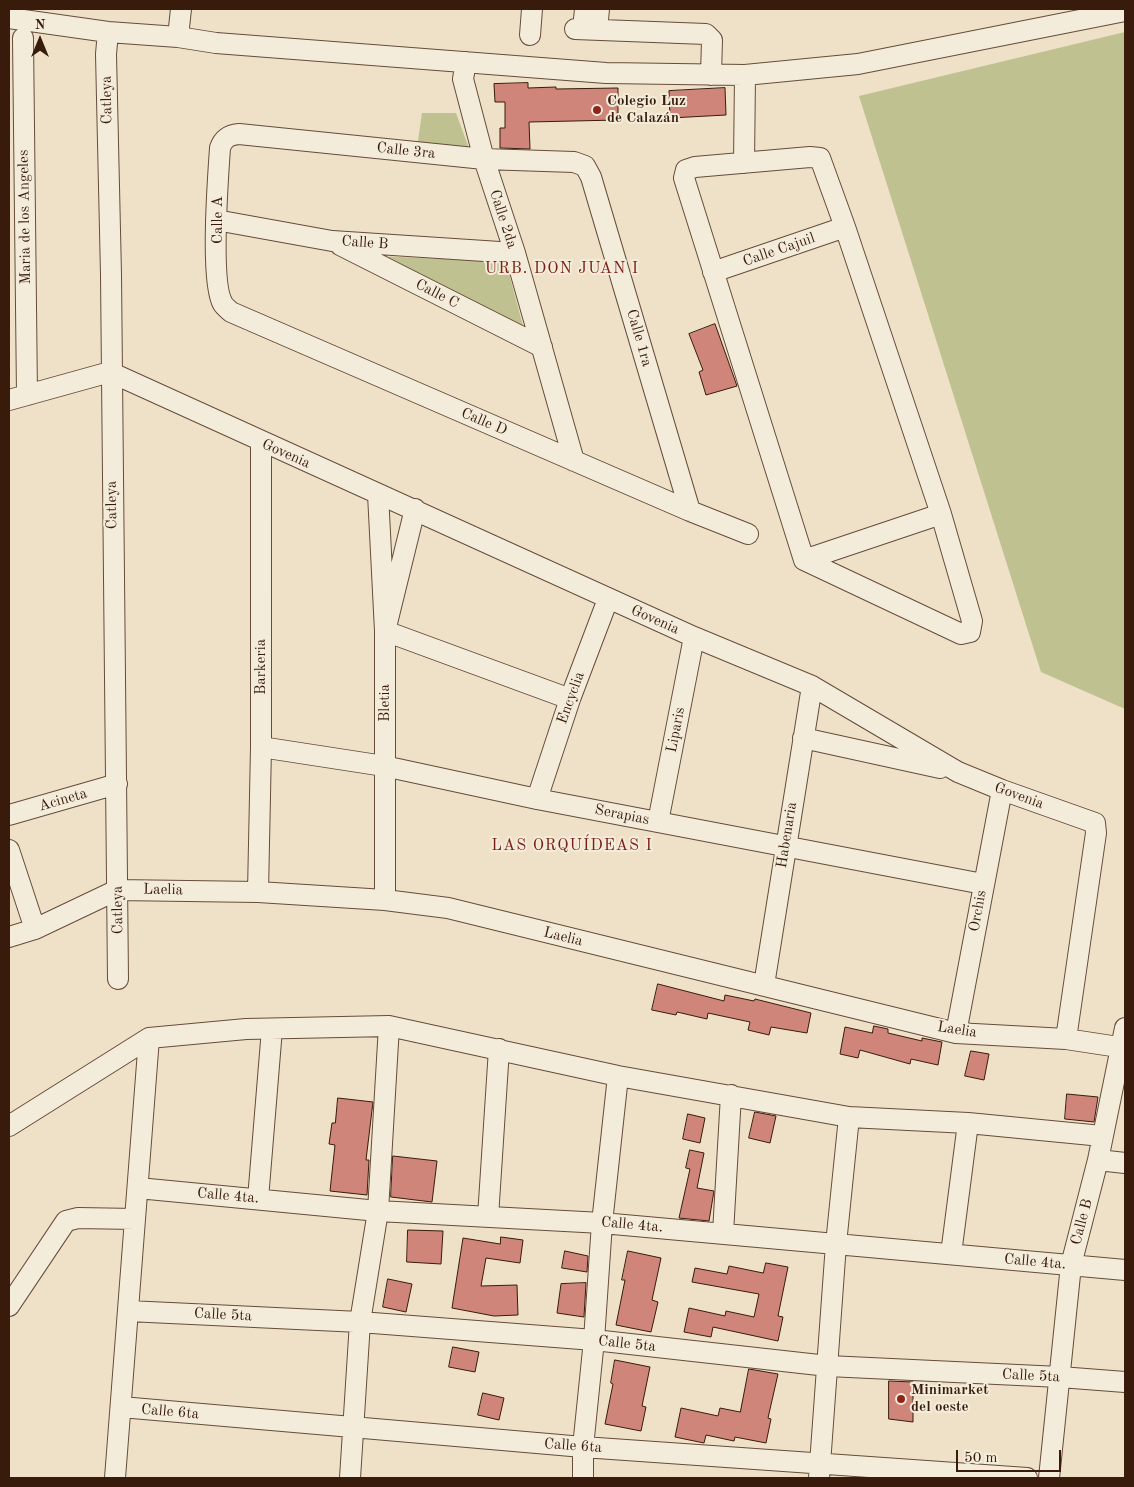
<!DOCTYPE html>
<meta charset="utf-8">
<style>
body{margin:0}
#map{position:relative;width:1134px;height:1487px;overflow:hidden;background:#eee1c7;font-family:"Old Standard TT",serif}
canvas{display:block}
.frame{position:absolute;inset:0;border:10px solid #381b0b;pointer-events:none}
.north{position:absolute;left:15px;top:15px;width:50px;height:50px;-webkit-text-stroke:4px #f4ecdb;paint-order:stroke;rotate:0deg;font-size:14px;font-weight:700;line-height:20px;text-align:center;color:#381b0b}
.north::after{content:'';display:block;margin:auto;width:18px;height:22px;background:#381b0b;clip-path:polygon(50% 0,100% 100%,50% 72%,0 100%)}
.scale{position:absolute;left:956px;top:1450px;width:105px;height:22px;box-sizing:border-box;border:2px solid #381b0b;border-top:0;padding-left:6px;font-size:15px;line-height:18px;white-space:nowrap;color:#381b0b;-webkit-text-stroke:4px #f4ecdb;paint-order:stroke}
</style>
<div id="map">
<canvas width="1134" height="1487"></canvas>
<div class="frame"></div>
<div class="north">N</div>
<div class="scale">50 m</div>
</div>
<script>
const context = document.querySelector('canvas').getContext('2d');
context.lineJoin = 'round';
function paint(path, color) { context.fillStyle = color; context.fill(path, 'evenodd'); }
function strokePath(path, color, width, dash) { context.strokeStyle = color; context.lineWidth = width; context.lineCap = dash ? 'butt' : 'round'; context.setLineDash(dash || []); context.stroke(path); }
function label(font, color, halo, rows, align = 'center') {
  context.font = font + ' "Old Standard TT",serif'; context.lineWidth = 4; context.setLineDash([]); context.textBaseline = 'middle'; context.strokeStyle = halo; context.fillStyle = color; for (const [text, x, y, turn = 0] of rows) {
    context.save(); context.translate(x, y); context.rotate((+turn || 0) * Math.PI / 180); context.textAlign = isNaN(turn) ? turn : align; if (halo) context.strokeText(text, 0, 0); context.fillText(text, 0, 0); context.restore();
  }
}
paint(new Path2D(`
 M 1125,32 L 1125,709 L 1041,672 L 859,96 Z
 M 422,113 L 456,113 L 470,151 L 417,147 Z
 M 357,255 L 506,262 L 524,330 Z`), '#c0c190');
const building = new Path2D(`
 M 528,83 L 528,88 L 556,87 L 556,89 L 618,88 L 618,120 L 529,122 L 530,149 L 500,148 L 500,128 L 505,128 L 505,102 L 495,102 L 494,84 Z
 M 725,88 L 726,115 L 670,118 L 669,91 Z
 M 715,324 L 737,386 L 706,395 L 699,372 L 703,370 L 689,334 Z
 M 658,984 L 724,1001 L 725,995 L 754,1001 L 755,999 L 811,1013 L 807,1033 L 771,1027 L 769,1035 L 748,1030 L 750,1022 L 708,1013 L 707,1019 L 677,1012 L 676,1015 L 652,1010 Z
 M 874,1026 L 888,1029 L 888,1033 L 922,1041 L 922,1038 L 942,1042 L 938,1065 L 911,1059 L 910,1064 L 860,1050 L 858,1058 L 840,1054 L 845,1027 L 872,1033 Z
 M 971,1051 L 989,1054 L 984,1080 L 965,1076 Z
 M 1067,1094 L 1098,1097 L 1094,1122 L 1065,1119 Z
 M 338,1098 L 373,1102 L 366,1160 L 369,1160 L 367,1195 L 330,1191 L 335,1145 L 329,1144 L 332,1123 L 335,1123 Z
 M 755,1112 L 776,1116 L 770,1143 L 749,1138 Z
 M 688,1114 L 705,1118 L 700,1143 L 683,1139 Z
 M 690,1150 L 704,1153 L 697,1188 L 714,1191 L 709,1221 L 679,1218 L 690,1169 L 686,1168 Z
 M 393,1156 L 437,1161 L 432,1202 L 391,1197 Z
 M 408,1230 L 443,1231 L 441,1264 L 407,1262 Z
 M 501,1237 L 523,1240 L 520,1263 L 486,1258 L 481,1286 L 517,1285 L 518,1315 L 494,1316 L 452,1308 L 463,1238 L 500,1244 Z
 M 565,1251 L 588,1256 L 587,1272 L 562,1268 Z
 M 628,1251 L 661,1258 L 652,1300 L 658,1302 L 651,1332 L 616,1325 L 625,1280 L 622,1280 Z
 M 766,1263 L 788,1267 L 778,1316 L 783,1317 L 778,1341 L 713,1327 L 711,1337 L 684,1332 L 689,1308 L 725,1316 L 726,1311 L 754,1317 L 759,1294 L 692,1282 L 695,1268 L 727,1274 L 729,1266 L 763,1273 Z
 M 388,1279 L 412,1284 L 406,1312 L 383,1307 Z
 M 586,1283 L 584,1317 L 557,1313 L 561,1284 Z
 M 453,1347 L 479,1352 L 475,1372 L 449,1367 Z
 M 615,1360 L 650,1367 L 642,1406 L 646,1407 L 641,1431 L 605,1424 L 613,1384 L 611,1383 Z
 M 749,1369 L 778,1374 L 768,1418 L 771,1419 L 766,1443 L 735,1437 L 734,1441 L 706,1435 L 704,1443 L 675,1437 L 681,1408 L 718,1416 L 720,1408 L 740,1412 Z
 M 889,1381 L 913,1382 L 913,1422 L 889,1419 Z
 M 483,1393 L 504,1398 L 499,1420 L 478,1415 Z`);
paint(building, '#cf857a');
strokePath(building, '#381b0b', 1);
const minor = new Path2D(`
 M 9,18 L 108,32 L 178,37 L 216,43 L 606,73 L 745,75 L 858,64 L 1125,11
 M 575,29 L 706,34 L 712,40 L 711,75
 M 583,29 L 585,9
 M 597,30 L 599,9
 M 108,32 L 106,54 L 111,275 L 118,979
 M 530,35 L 532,9
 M 178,37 L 181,9
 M 23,38 L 27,395
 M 466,62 L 463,79 L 484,159 L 515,253 L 574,461
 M 810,157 L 820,158 L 845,227 L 941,514 L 972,621 L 970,632 L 961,634 L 804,560 L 684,178 L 686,170 L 695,167 Z
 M 744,163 L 745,75
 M 216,220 L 332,241 L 515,253
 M 340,245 L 542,347
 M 713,272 L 845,227
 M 9,400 L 110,372 L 694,637 L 812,686 L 958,772 L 1002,790 L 1095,823 L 1096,833 L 1066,1039
 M 378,494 L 385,631 L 570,699
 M 690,511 L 591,177 L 585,166 L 574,162 L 484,159 L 239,134 C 228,135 223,139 220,148 C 218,177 210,283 223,304 C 225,307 229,310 231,312 L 690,511 L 748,534
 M 804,560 L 941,514
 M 803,738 L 940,768
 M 261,747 L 384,766 L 537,799 L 983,884
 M 537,799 L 570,699 L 608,599
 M 9,815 L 117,784
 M 658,822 L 694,637
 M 9,850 L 35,929
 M 258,892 L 261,747 L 261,443
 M 385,900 L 385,631 L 415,509
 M 9,937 L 35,929 L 117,890 L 258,892 L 385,900 L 448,908 L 956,1033 L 1066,1039 L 1125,1048
 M 764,985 L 812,686
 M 956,1033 L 1002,790
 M 9,1126 L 149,1038 L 246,1029 L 389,1026 L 618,1076 L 849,1117 L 968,1123 L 1102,1136
 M 1098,1160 L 1125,1163
 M 138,1188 L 378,1211 L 602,1223 L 1125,1270
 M 258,1199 L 272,1029
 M 488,1217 L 499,1049
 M 723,1233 L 731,1095
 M 951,1254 L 968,1123
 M 9,1306 L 66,1221 L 78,1218 L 135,1219
 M 128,1311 L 360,1322 L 594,1340 L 828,1366 L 1060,1377 L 1125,1382
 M 121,1407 L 583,1447 L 1027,1478
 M 115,1478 L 149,1038
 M 350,1478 L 360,1322 L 378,1211 L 389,1026
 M 583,1478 L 583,1447 L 594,1340 L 602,1223 L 618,1076
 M 819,1478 L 836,1244 L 849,1117
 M 1049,1478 L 1071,1265 L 1098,1160 L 1125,1028`);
strokePath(minor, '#664c3a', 22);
strokePath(minor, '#f4ecdb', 20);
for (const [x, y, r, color] of [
 [597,110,5,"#8f2418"],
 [901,1399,5,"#8f2418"]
]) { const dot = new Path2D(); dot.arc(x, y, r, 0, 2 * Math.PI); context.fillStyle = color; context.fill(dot); strokePath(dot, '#f4ecdb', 2); }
label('15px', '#381b0b', '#f4ecdb', [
 ["Catleya",107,100,-91],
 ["Calle 3ra",406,151,6],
 ["Maria de los Angeles",25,217,-91],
 ["Calle 2da",503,219,72],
 ["Calle A",218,220,-90],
 ["Calle B",365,243,4],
 ["Calle Cajuil",779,250,-19],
 ["Calle C",437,294,27],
 ["Calle 1ra",639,338,74],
 ["Calle D",484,422,23],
 ["Govenia",286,454,24],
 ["Catleya",112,505,-91],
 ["Govenia",655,620,24],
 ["Barkeria",261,667,-90],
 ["Encyclia",571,698,-70],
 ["Bletia",385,703,-90],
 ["Liparis",676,730,-79],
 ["Govenia",1019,796,20],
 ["Acineta",63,800,-16],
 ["Serapias",622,815,11],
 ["Habenaria",787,835,-81],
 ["Laelia",163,890,1],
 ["Catleya",118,910,-91],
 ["Orchis",978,911,-80],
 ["Laelia",563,937,14],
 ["Laelia",957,1030,9],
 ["Calle 4ta.",228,1196,5],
 ["Calle B",1082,1222,-75],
 ["Calle 4ta.",632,1225,5],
 ["Calle 4ta.",1035,1262,5],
 ["Calle 5ta",223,1315,3],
 ["Calle 5ta",627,1344,6],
 ["Calle 5ta",1031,1376,3],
 ["Calle 6ta",170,1412,5],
 ["Calle 6ta",573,1446,4]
]);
label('bold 15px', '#381b0b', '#f4ecdb', [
 ["Colegio Luz",607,101],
 ["de Calazán",607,118],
 ["Minimarket",911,1390],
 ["del oeste",911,1407]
], 'left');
context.letterSpacing = '1px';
label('16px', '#7a1f14', '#f4ecdb', [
 ["URB. DON JUAN I",562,269],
 ["LAS ORQUÍDEAS I",572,846]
]);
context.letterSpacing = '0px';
</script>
